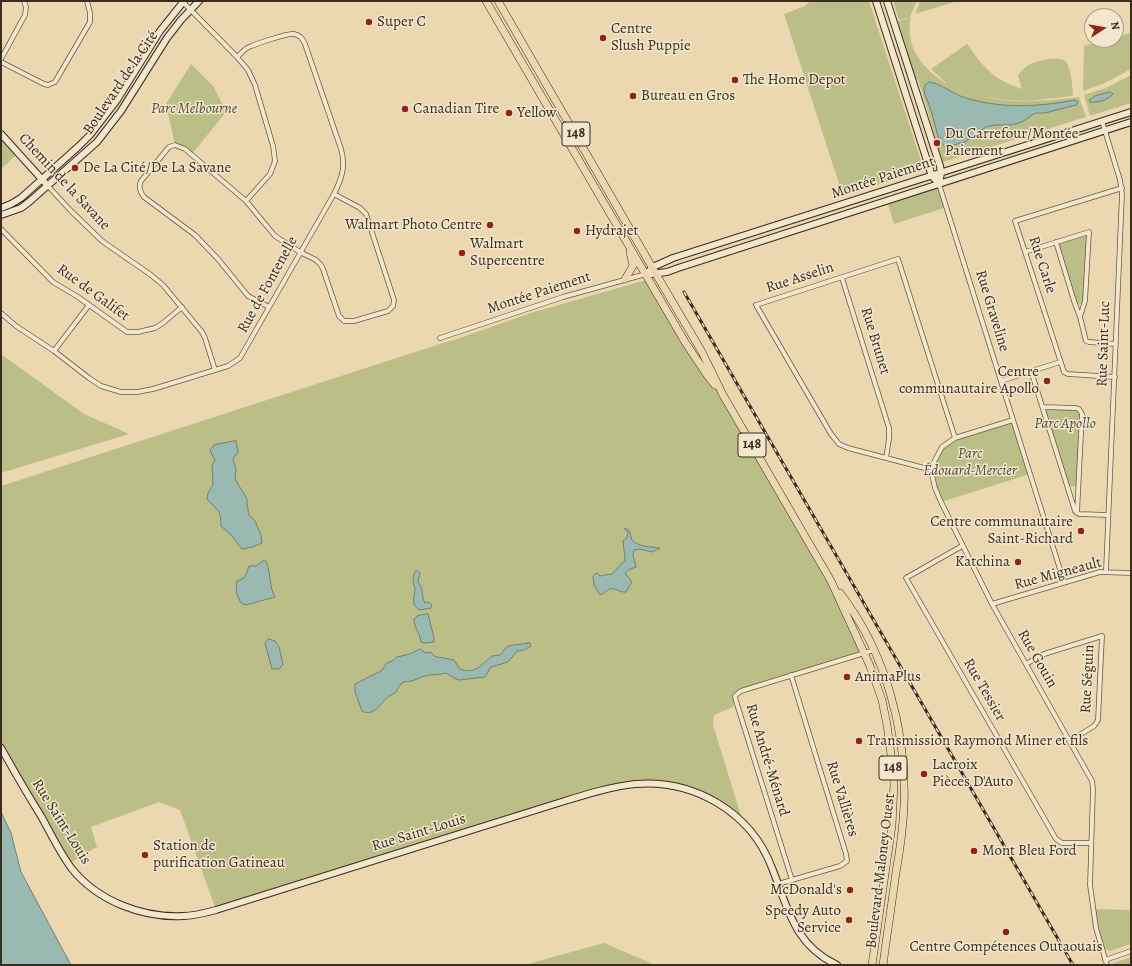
<!DOCTYPE html>
<meta charset="utf-8">
<style>
body{margin:0}
#map{position:relative;width:1132px;height:966px;overflow:hidden;background:#ebd8b1;font-family:Alegreya,serif}
canvas{display:block}
.frame{position:absolute;inset:0;border:2px solid #3b2b21;pointer-events:none}
.north{position:absolute;left:1084px;top:8px;width:40px;height:40px;box-sizing:border-box;background:#f2e6cc;border:1px solid #a99b88;border-radius:50%;rotate:78deg;font-size:11px;font-weight:700;line-height:16px;text-align:center;color:#3b2b21}
.north::after{content:'';display:block;margin:auto;width:14px;height:18px;background:#8f2418;clip-path:polygon(50% 0,100% 100%,50% 72%,0 100%)}
</style>
<div id="map">
<canvas width="1132" height="966"></canvas>
<div class="frame"></div>
<div class="north">N</div>
</div>
<script>
const context = document.querySelector('canvas').getContext('2d');
context.lineJoin = 'round';
function paint(path, color) { context.fillStyle = color; context.fill(path, 'evenodd'); }
function strokePath(path, color, width, dash) { context.strokeStyle = color; context.lineWidth = width; context.lineCap = dash ? 'butt' : 'round'; context.setLineDash(dash || []); context.stroke(path); }
function label(font, color, halo, rows, align = 'center') {
  context.font = font + ' Alegreya,serif'; context.lineWidth = 3; context.setLineDash([]); context.textBaseline = 'middle'; context.strokeStyle = halo; context.fillStyle = color; for (const [text, x, y, turn = 0] of rows) {
    context.save(); context.translate(x, y); context.rotate((+turn || 0) * Math.PI / 180); context.textAlign = isNaN(turn) ? turn : align; if (halo) context.strokeText(text, 0, 0); context.fillText(text, 0, 0); context.restore();
  }
}
paint(new Path2D(`
 M 810,1 L 869,1 L 924,170 L 843,196 L 784,14 L 805,6 Z
 M 893,1 L 917,1 L 910,17 L 899,20 Z
 M 920,1 L 958,1 L 915,14 Z
 M 911,17 C 904,47 923,69 947,84 L 931,69 L 967,44 C 984,68 994,80 1022,89 L 1018,75 C 1021,72 1024,68 1027,66 C 1033,62 1061,54 1066,62 C 1071,68 1073,88 1073,96 L 1029,101 L 1008,100 L 985,97 C 1017,104 1047,101 1079,97 L 1086,117 L 943,162 L 918,79 L 912,82 L 893,23 Z
 M 1131,33 L 1131,69 L 1105,83 L 1083,91 L 1084,46 L 1104,40 L 1116,40 L 1116,37 Z
 M 191,64 L 214,87 L 226,112 L 192,154 L 175,145 L 166,104 Z
 M 1131,75 L 1131,103 L 1090,116 L 1084,95 L 1108,87 Z
 M 1,134 L 18,153 L 1,169 Z
 M 939,184 L 947,207 L 894,224 L 887,201 Z
 M 1089,232 L 1084,303 L 1078,304 L 1076,303 L 1056,242 Z
 M 646,280 L 723,395 L 831,581 L 865,653 L 738,692 L 733,707 L 714,715 L 713,725 L 743,822 L 723,806 L 674,787 L 626,785 L 216,910 L 180,810 L 159,802 L 91,827 L 97,847 L 68,864 L 1,748 L 1,486 L 443,343 L 454,340 L 534,312 Z
 M 1,354 L 84,414 L 129,434 L 1,473 Z
 M 1043,407 L 1075,408 L 1081,411 L 1079,484 C 1074,487 1071,487 1066,485 Z
 M 1013,420 L 1030,474 L 941,502 L 933,481 L 936,457 L 950,440 Z
 M 1093,909 L 1131,910 L 1131,944 L 1110,951 C 1096,948 1096,921 1093,909 Z
 M 604,943 L 655,965 L 524,965 Z
 M 1131,957 L 1131,965 L 1112,965 L 1111,964 Z`), '#bcbe88');
const water = new Path2D(`
 M 930,82 C 942,84 951,93 963,97 C 999,109 1038,107 1075,100 L 1077,101 L 1078,103 L 1076,105 L 1045,113 L 1035,113 L 1022,122 L 1011,125 L 995,125 L 986,127 L 965,142 L 946,147 L 944,146 L 939,140 L 931,110 L 925,95 L 924,88 L 925,85 Z
 M 1110,92 L 1113,94 C 1108,100 1098,103 1090,102 L 1089,100 L 1095,96 Z
 M 236,441 L 238,452 L 233,459 L 236,469 L 235,479 L 247,499 L 247,504 L 249,515 L 255,521 L 261,535 L 262,543 L 253,547 L 242,549 L 231,535 L 221,526 C 221,508 218,512 207,499 L 208,493 L 213,485 L 212,464 L 215,461 L 210,450 L 214,445 Z
 M 624,528 L 629,530 L 632,540 C 640,548 650,546 660,548 L 652,552 L 640,549 L 634,550 L 633,555 L 636,567 L 628,570 L 625,573 L 632,582 L 626,592 C 620,593 615,587 609,589 C 606,591 603,594 600,595 L 594,585 L 593,576 L 596,573 L 597,573 L 600,576 L 612,574 L 625,560 L 623,541 L 626,539 L 628,533 Z
 M 263,561 L 266,561 C 271,573 269,587 275,597 L 246,605 L 241,603 L 237,595 L 236,582 L 245,577 L 249,566 L 256,566 Z
 M 418,571 L 420,573 L 418,582 C 424,588 421,596 425,603 L 429,602 L 432,605 L 431,608 L 419,610 C 410,603 415,597 415,588 C 412,582 413,578 415,572 Z
 M 428,614 L 434,638 L 434,642 L 424,643 L 421,642 C 420,633 414,628 414,619 L 417,616 Z
 M 269,639 L 275,641 L 279,647 L 283,664 L 279,669 L 272,669 L 265,643 Z
 M 528,643 L 530,643 L 531,646 L 524,650 L 517,651 L 508,662 L 491,667 L 485,677 L 459,680 L 454,678 L 446,673 C 439,675 432,674 425,676 C 421,677 416,680 411,681 C 408,682 405,681 402,683 C 399,685 398,690 395,693 C 393,694 391,695 389,696 C 382,701 374,718 362,711 L 355,692 L 355,684 L 381,671 L 387,663 L 394,660 L 397,657 L 410,654 L 420,649 L 426,653 L 431,652 C 435,658 438,657 444,658 C 448,658 450,660 454,660 L 460,669 C 475,675 482,664 492,656 L 500,655 C 502,653 504,649 507,647 C 511,644 522,645 528,643 Z
 M 1,812 L 11,833 L 21,872 L 71,965 L 1,965 Z`);
paint(water, '#99b9b1');
strokePath(water, '#738077', 1);
const street = new Path2D(`
 M 182,1 L 237,57 L 248,70 L 255,85 L 273,146 L 275,161 L 270,174 L 246,201
 M 1,59 L 25,15 L 26,7 L 24,1
 M 1,62 L 44,84 L 48,85 L 55,82 L 90,22 L 90,13 L 87,1
 M 1102,121 L 1120,180 L 1122,194 L 1106,571
 M 939,184 L 1064,582
 M 48,186 L 70,210 L 102,241 L 151,275 L 163,285 L 202,332 L 205,338 L 215,370
 M 1,229 L 53,282 L 78,297 L 127,332 L 138,332 L 155,328 L 163,323 L 182,307
 M 1056,242 L 1074,301 L 1080,317 L 1086,341 L 1089,342 L 1116,344
 M 1025,252 L 1089,232 L 1085,301 L 1080,317
 M 842,278 L 889,428 L 889,439 L 886,458
 M 269,307 L 248,296 L 218,259 L 195,235 L 144,197 C 140,192 138,187 141,181 L 169,147 L 175,145 L 185,149 L 246,201 L 275,236 L 300,252 L 316,260 L 321,265 L 323,269 L 339,316 L 344,321 L 354,321 L 388,311 L 393,306 L 394,300 L 366,214 L 360,208 L 334,194
 M 1,313 L 16,326 L 54,351 L 89,378 L 101,386 L 121,392 L 137,392 L 153,389 L 228,366 L 240,358 L 334,194 C 342,178 346,166 341,149 L 305,44 C 303,39 300,35 294,34 C 287,33 256,44 249,47 C 244,49 241,54 237,57
 M 440,338 L 563,297 L 646,274
 M 54,351 L 89,305
 M 1031,371 L 1075,511 L 1079,514 L 1108,515
 M 1115,377 L 1068,374 L 1064,372 L 1015,221 L 1122,188
 M 1001,381 L 1060,362
 M 1043,407 L 1075,408 L 1079,409 L 1082,414 L 1077,513
 M 1013,420 L 955,438 L 942,447 L 934,462 L 932,475 L 935,488 L 941,502 L 992,604 L 1092,781 L 1093,789 L 1090,885 L 1096,928 L 1107,965
 M 932,470 L 848,448 L 839,444 L 831,434 L 756,305 L 898,259 L 955,438
 M 962,546 L 906,578 L 1056,839 L 1062,843 L 1091,843
 M 992,604 L 1100,572 L 1131,573
 M 1026,664 L 1044,654 L 1102,636 L 1098,720 L 1094,726 L 1070,741
 M 792,880 L 736,701 L 735,696 L 741,691 L 874,650
 M 778,884 L 840,866 L 847,861 L 846,854 L 791,675
 M 1105,960 L 1131,951`);
const secondary = new Path2D(`
 M 876,1 L 930,170 L 932,176 L 939,184
 M 887,1 L 940,166 L 941,173 L 939,184
 M 1,134 L 48,186
 M 1,208 L 11,204 L 21,198 L 79,146 L 90,135 L 117,100 L 160,31 L 184,1
 M 1,215 L 21,208 L 29,202 L 97,142 L 121,111 L 167,38 L 181,20 L 199,1
 M 646,274 L 653,267 L 673,258 L 1131,112
 M 651,274 L 667,272 L 678,268 L 1131,122
 M 1,748 C 14,771 27,794 41,816 C 51,834 60,853 72,869 C 98,901 142,918 183,916 C 194,916 205,913 216,910 L 555,804 C 581,796 608,787 635,784 C 694,779 751,812 772,868 C 788,908 794,945 837,965`);
const primary = new Path2D(`
 M 486,1 L 685,342 L 707,375 L 715,385
 M 498,1 L 656,274 L 702,352 L 723,395 L 831,581 L 870,666 L 882,700 L 887,725 L 893,769 L 894,784 L 892,825 L 872,965
 M 625,279 L 633,266 L 630,252
 M 840,593 C 886,653 907,731 904,806 C 903,828 900,850 896,872 C 892,903 887,934 883,965`);
strokePath(street, '#675645', 5.5);
strokePath(secondary, '#3b2b21', 8);
strokePath(primary, '#3b2b21', 8);
strokePath(street, '#f2e6cc', 4);
strokePath(secondary, '#f2e6cc', 6);
strokePath(primary, '#ebd8b1', 7);
const rail = new Path2D(`
 M 684,292 L 1073,965`);
strokePath(rail, '#3b2b21', 3);
strokePath(rail, '#f2e6cc', 1.5, [4.5]);
for (const [x, y, r, color] of [
 [369,22,4,"#8f2418"],
 [603,38,4,"#8f2418"],
 [735,80,4,"#8f2418"],
 [633,96,4,"#8f2418"],
 [405,109,4,"#8f2418"],
 [509,113,4,"#8f2418"],
 [937,143,4,"#8f2418"],
 [75,168,4,"#8f2418"],
 [490,225,4,"#8f2418"],
 [577,231,4,"#8f2418"],
 [462,253,4,"#8f2418"],
 [1047,381,4,"#8f2418"],
 [1081,531,4,"#8f2418"],
 [1018,562,4,"#8f2418"],
 [847,677,4,"#8f2418"],
 [859,741,4,"#8f2418"],
 [924,774,4,"#8f2418"],
 [974,851,4,"#8f2418"],
 [145,855,4,"#8f2418"],
 [850,890,4,"#8f2418"],
 [849,920,4,"#8f2418"],
 [1006,932,4,"#8f2418"]
]) { const dot = new Path2D(); dot.arc(x, y, r, 0, 2 * Math.PI); context.fillStyle = color; context.fill(dot); strokePath(dot, '#f2e6cc', 1.5); }
for (const [x, y, w] of [
 [576,134,28],
 [752,445,28],
 [893,768,28]
]) { const box = new Path2D(); box.roundRect(x - w / 2, y - 12, w, 24, 3); context.fillStyle = '#f2e6cc'; context.fill(box); strokePath(box, '#3b2b21', 1); }
label('bold 14px', '#3b2b21', null, [
 ["148",576,134],
 ["148",752,445],
 ["148",893,768]
]);
label('15px', '#3b2b21', '#f2e6cc', [
 ["Super C",377,22],
 ["Centre",611,29],
 ["Slush Puppie",611,46],
 ["The Home Depot",743,80],
 ["Bureau en Gros",641,96],
 ["Canadian Tire",413,109],
 ["Yellow",517,113],
 ["Du Carrefour/Montée",945,134],
 ["Paiement",945,151],
 ["De La Cité/De La Savane",83,168],
 ["Walmart Photo Centre",482,225,"right"],
 ["Hydrajet",585,231],
 ["Walmart",470,244],
 ["Supercentre",470,261],
 ["Centre",1039,372,"right"],
 ["communautaire Apollo",1039,389,"right"],
 ["Centre communautaire",1073,522,"right"],
 ["Saint-Richard",1073,539,"right"],
 ["Katchina",1010,562,"right"],
 ["AnimaPlus",855,677],
 ["Transmission Raymond Miner et fils",867,741],
 ["Lacroix",932,765],
 ["Pièces D'Auto",932,782],
 ["Station de",153,846],
 ["purification Gatineau",153,863],
 ["Mont Bleu Ford",982,851],
 ["McDonald's",842,890,"right"],
 ["Speedy Auto",841,911,"right"],
 ["Service",841,928,"right"],
 ["Centre Compétences Outaouais",1006,947,"center"]
], 'left');
label('15px', '#3b2b21', '#f2e6cc', [
 ["Boulevard de la Cité",121,83,-56],
 ["Montée Paiement",883,178,-18],
 ["Chemin de la Savane",64,182,47],
 ["Rue Carle",1042,265,72],
 ["Rue Asselin",800,278,-18],
 ["Rue de Fontenelle",268,285,-61],
 ["Rue de Galifet",93,293,36],
 ["Montée Paiement",539,293,-18],
 ["Rue Graveline",992,311,73],
 ["Rue Brunet",875,341,73],
 ["Rue Saint-Luc",1104,344,-88],
 ["Rue Migneault",1058,574,-15],
 ["Rue Gouin",1037,659,60],
 ["Rue Séguin",1088,679,-87],
 ["Rue Tessier",984,690,60],
 ["Rue André-Ménard",767,760,73],
 ["Rue Vallières",842,799,73],
 ["Rue Saint-Louis",61,822,58],
 ["Rue Saint-Louis",419,833,-17],
 ["Boulevard Maloney Ouest",881,871,-83]
]);
label('italic 15px', '#554836', '#f2e6cc', [
 ["Parc Melbourne",194,109],
 ["Parc Apollo",1065,424],
 ["Parc",970,454],
 ["Édouard-Mercier",970,471]
]);
</script>
